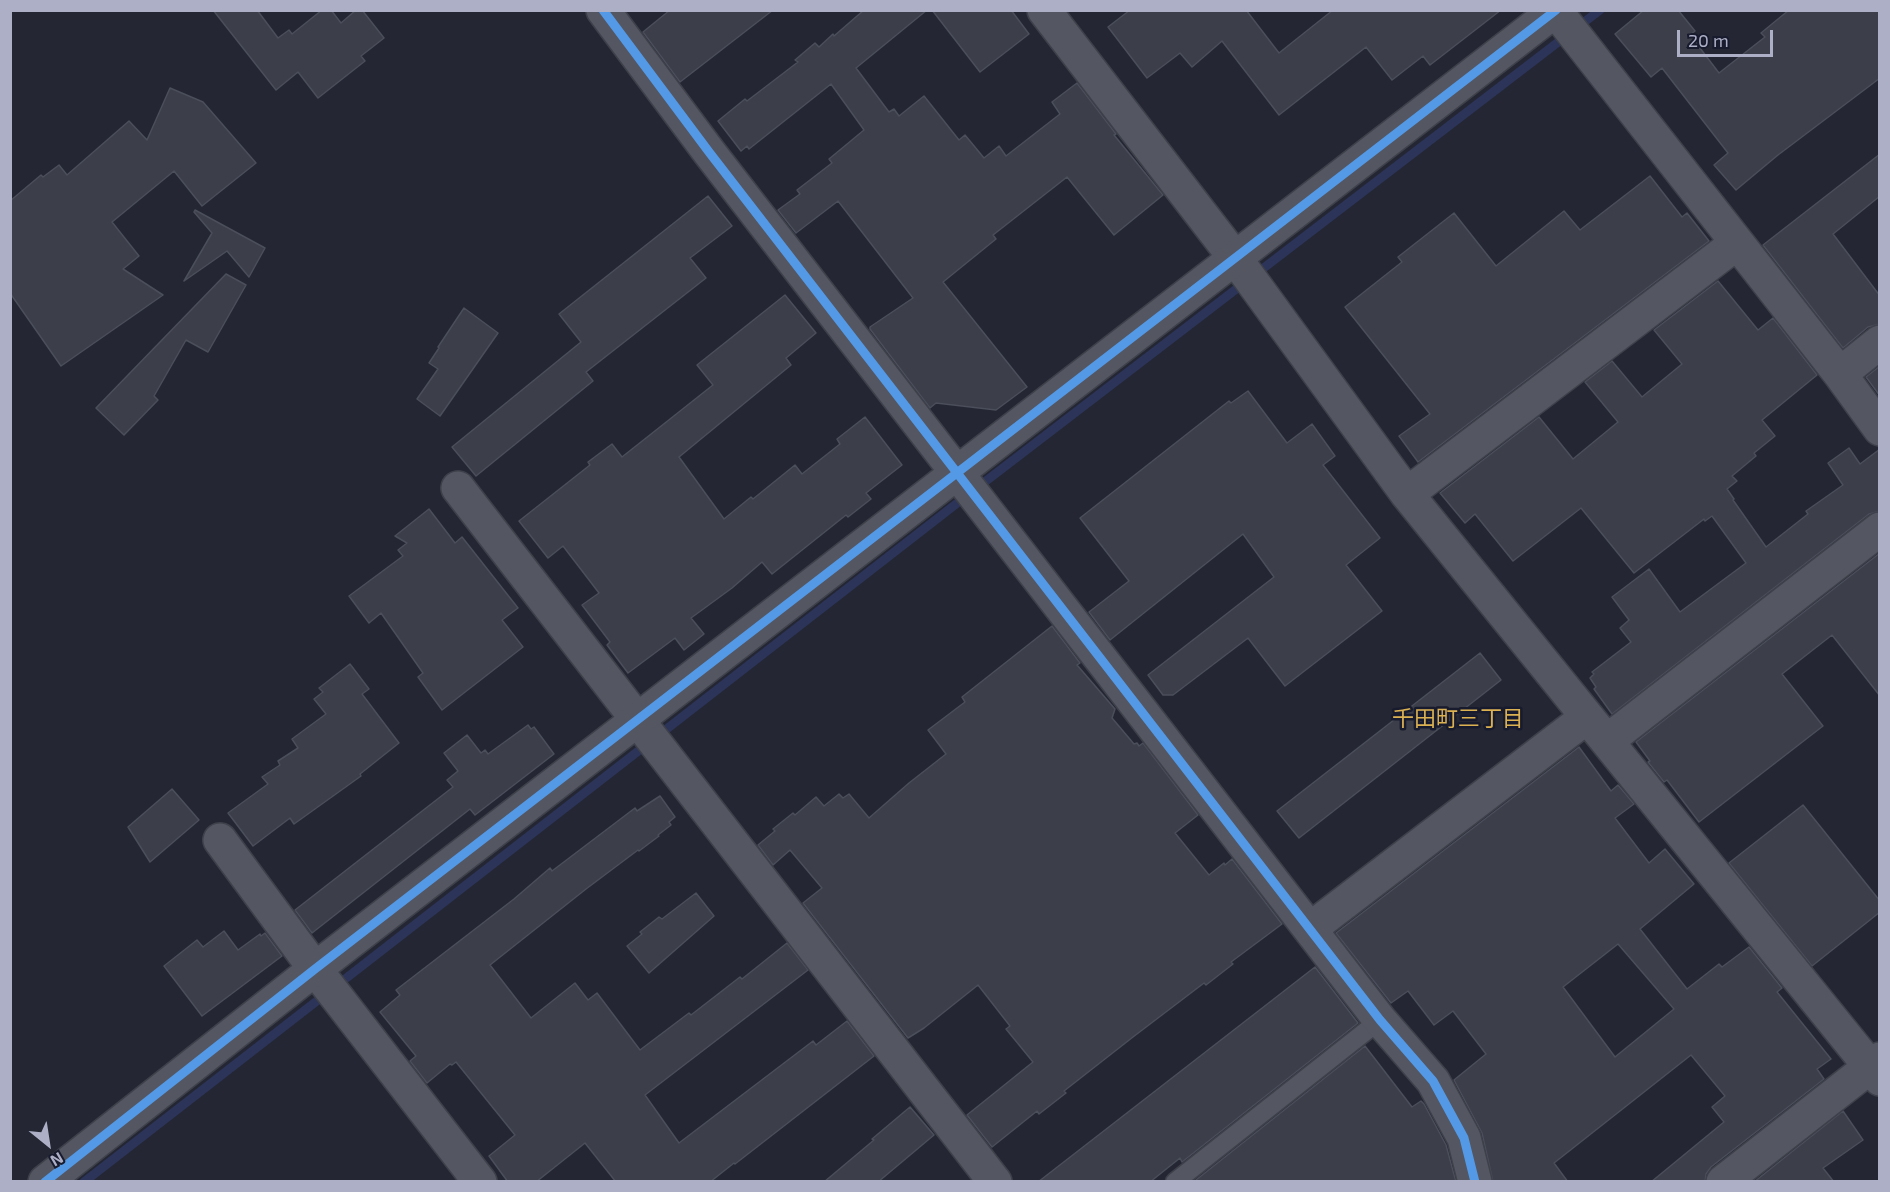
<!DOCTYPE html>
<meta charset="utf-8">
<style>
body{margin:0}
#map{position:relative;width:1890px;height:1192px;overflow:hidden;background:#242733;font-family:"Exo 2",sans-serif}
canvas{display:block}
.frame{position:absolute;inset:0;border:12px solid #acafc6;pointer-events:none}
.north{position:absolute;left:18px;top:1114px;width:60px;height:60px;-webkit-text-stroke:4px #181b2d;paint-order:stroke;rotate:150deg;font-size:16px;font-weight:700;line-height:24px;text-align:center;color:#acafc6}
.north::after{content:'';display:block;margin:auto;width:21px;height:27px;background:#acafc6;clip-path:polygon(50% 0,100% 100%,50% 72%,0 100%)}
.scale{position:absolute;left:1677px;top:30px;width:96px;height:27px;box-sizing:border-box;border:3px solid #acafc6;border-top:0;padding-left:8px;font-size:18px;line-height:21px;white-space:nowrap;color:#acafc6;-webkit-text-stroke:4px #181b2d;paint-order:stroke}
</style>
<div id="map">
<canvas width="1890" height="1192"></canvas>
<div class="frame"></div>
<div class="north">N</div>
<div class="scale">20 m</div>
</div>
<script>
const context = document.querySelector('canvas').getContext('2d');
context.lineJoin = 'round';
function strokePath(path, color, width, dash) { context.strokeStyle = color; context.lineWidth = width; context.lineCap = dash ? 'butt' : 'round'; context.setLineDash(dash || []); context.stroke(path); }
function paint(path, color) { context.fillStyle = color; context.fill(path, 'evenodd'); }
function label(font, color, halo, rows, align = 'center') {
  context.font = font + ' "Exo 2","Noto Sans JP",sans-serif'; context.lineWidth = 5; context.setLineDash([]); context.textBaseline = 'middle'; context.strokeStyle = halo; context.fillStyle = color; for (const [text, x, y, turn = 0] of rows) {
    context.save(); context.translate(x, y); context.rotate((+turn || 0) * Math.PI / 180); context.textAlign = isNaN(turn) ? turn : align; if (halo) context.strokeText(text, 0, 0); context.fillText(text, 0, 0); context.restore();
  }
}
strokePath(new Path2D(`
 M 84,1182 L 956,504 L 1600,10`), '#2c3459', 9);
const building = new Path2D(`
 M 213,10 L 257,10 L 278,38 L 289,30 L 292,34 L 322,10 L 331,10 L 341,23 L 356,10 L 362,10 L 384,38 L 361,56 L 365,61 L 318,98 L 298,72 L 276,90 Z
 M 670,10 L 773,10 L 680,82 L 643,32 Z
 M 864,10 L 927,10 L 856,68 L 889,112 L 894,109 L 899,116 L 924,96 L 959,140 L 965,135 L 984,158 L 999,146 L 1006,156 L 1060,114 L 1052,102 L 1077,83 L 1116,134 L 1114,135 L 1163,195 L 1114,235 L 1067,177 L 993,235 L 996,239 L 943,282 L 1027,387 L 996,410 L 936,403 L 930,408 L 870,329 L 870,327 L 913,298 L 838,201 L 796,233 L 778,210 L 800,194 L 797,190 L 832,163 L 829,159 L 864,130 L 831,84 L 749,149 L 747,146 L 741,151 L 718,121 L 745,99 L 747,101 L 798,62 L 795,60 L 815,43 L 819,47 L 833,34 L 834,36 Z
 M 932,10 L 1011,10 L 1029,34 L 980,72 Z
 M 1130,10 L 1246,10 L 1279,53 L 1333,10 L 1501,10 L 1430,65 L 1423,56 L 1392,80 L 1366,47 L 1279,115 L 1222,41 L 1192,67 L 1180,53 L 1147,78 L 1108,27 Z
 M 1644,10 L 1678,10 L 1695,31 L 1690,35 L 1719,73 L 1765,37 L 1761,33 L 1789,10 L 1880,10 L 1880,78 L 1778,155 L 1736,190 L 1714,165 L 1728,153 L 1662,68 L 1651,77 L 1615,34 Z
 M 170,88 L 203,102 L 256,163 L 202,206 L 174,171 L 112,222 L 139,256 L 123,269 L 163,295 L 61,366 L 10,293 L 10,201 L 41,175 L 43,177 L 59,165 L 67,175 L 129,121 L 147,140 Z
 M 1880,154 L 1880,196 L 1833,234 L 1880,296 L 1880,324 L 1868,327 L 1843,348 L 1763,245 Z
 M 1650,176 L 1682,217 L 1687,213 L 1709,241 L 1418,462 L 1399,436 L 1430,414 L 1345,307 L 1402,262 L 1398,257 L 1454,213 L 1496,266 L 1564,211 L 1580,230 Z
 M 708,196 L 732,226 L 690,258 L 706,278 L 586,372 L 593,381 L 476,476 L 452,447 L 581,342 L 559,314 Z
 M 195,210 L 265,248 L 249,277 L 227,251 L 184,281 L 212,233 L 194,212 Z
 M 226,274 L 246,285 L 208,352 L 186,340 L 154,396 L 158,400 L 124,435 L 96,408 Z
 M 1718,281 L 1758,330 L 1773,318 L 1817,375 L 1762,420 L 1775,436 L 1754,453 L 1756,456 L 1732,476 L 1737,481 L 1727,489 L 1734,499 L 1733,500 L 1766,547 L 1808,514 L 1806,511 L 1843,485 L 1828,463 L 1849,448 L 1860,464 L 1880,449 L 1880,511 L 1869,514 L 1612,714 L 1594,689 L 1596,687 L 1590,678 L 1594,674 L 1592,672 L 1631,642 L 1620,628 L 1629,620 L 1612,597 L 1649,569 L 1680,612 L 1746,563 L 1712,516 L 1705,521 L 1704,519 L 1634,573 L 1581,508 L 1513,561 L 1475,514 L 1465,523 L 1440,493 L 1539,417 L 1573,459 L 1618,422 L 1585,382 L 1612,361 L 1642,397 L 1682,364 L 1654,330 Z
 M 785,295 L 816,333 L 786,358 L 791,365 L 679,457 L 724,519 L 751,497 L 753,499 L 795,465 L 802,474 L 840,444 L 837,439 L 865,417 L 902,465 L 866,493 L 871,499 L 848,517 L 846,515 L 772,574 L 762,562 L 732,588 L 691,618 L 704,634 L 684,650 L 675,638 L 628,673 L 607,645 L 610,642 L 582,605 L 599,593 L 563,546 L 548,558 L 519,521 L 590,465 L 588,462 L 612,444 L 622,457 L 713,385 L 697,365 Z
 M 464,308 L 498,333 L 440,416 L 417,399 L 438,369 L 429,363 L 439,348 L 438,347 Z
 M 1880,366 L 1880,396 L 1866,377 Z
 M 1248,391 L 1287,443 L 1312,424 L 1335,456 L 1323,465 L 1380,538 L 1346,565 L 1382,611 L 1285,686 L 1248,638 L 1173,695 L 1163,695 L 1148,675 L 1274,577 L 1243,534 L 1110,640 L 1089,612 L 1129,581 L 1080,518 L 1229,401 L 1231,403 Z
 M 429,509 L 455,543 L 462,537 L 518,608 L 502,620 L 523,647 L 442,710 L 418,677 L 423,673 L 381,613 L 369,623 L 349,596 L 403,556 L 398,550 L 407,543 L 395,536 Z
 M 1880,553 L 1880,696 L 1832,635 L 1782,674 L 1823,726 L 1699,822 L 1667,780 L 1664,782 L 1648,762 L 1650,761 L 1636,742 Z
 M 1052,626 L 1080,663 L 1077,665 L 1115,709 L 1112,718 L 1134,744 L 1137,743 L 1139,746 L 1143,743 L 1198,815 L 1175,833 L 1209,875 L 1224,863 L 1225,865 L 1232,859 L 1282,924 L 1231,962 L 1233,964 L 1206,985 L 1204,983 L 1133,1037 L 1064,1091 L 1066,1093 L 1039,1114 L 1037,1111 L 992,1147 L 967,1115 L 1033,1062 L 1006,1029 L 1010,1026 L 978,985 L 924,1028 L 908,1038 L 803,903 L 822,888 L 790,850 L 773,865 L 758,845 L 775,831 L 773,829 L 793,813 L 795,815 L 816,797 L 824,806 L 839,794 L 843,798 L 849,794 L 869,818 L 909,783 L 946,754 L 928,730 L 965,702 L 962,697 Z
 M 1480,653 L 1501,680 L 1299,838 L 1277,811 Z
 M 350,664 L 369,689 L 362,694 L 399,743 L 360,774 L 361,776 L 294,824 L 290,818 L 253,846 L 228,813 L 268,784 L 262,777 L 280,765 L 278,761 L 298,748 L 292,739 L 326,714 L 314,699 L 323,692 L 319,688 Z
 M 528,725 L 531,729 L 534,727 L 554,754 L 475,815 L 470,809 L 312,933 L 295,910 L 453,787 L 447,780 L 458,771 L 444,753 L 467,735 L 481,753 L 485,750 L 488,754 Z
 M 1579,747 L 1611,791 L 1618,785 L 1634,804 L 1615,818 L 1649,863 L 1665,849 L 1694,884 L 1640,929 L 1687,989 L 1719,964 L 1722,967 L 1749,947 L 1782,988 L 1777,992 L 1831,1059 L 1817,1069 L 1824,1079 L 1711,1167 L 1706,1174 L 1705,1182 L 1651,1182 L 1724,1122 L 1712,1107 L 1725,1096 L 1691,1055 L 1554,1163 L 1568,1182 L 1493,1182 L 1482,1133 L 1454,1080 L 1486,1054 L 1453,1011 L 1434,1025 L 1408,991 L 1391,1003 L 1336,933 ZM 1618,944 L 1674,1009 L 1615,1057 L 1563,987 Z
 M 172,789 L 199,820 L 150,862 L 128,827 Z
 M 660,796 L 675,817 L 669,822 L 671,825 L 658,835 L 659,836 L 639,851 L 638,850 L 586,889 L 490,965 L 531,1018 L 575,983 L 588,1000 L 597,993 L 640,1050 L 689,1013 L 691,1015 L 740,977 L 742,979 L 787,943 L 808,970 L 645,1095 L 679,1143 L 813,1041 L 816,1045 L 847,1021 L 874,1056 L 735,1164 L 734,1163 L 710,1182 L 616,1182 L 585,1143 L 536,1182 L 508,1182 L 489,1156 L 515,1135 L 456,1062 L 452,1065 L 450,1064 L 427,1083 L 410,1061 L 416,1056 L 380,1012 L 400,995 L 396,990 L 514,899 L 550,868 L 552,871 L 635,808 L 637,811 Z
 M 1803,805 L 1880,901 L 1880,912 L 1812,966 L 1729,863 Z
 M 696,893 L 714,916 L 649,973 L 627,946 L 642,934 L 640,932 L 659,917 L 662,919 Z
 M 224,931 L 238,950 L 260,934 L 261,936 L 265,933 L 282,956 L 202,1016 L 164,966 L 197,940 L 203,947 Z
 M 1315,967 L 1358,1023 L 1182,1162 L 1180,1158 L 1150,1182 L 1038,1182 Z
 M 1365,1046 L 1412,1107 L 1421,1101 L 1424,1104 L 1446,1145 L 1456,1182 L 1198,1182 L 1196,1180 Z
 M 910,1107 L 934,1135 L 878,1182 L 824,1182 L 874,1140 L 872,1139 Z
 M 1843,1111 L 1863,1140 L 1823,1168 L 1834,1182 L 1754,1182 Z`);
paint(building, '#3c3e49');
strokePath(building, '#4b4e5b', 1.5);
const service = new Path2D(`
 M 1175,1182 L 1380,1020`);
const minor = new Path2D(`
 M 603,10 L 709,152 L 1380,1020 L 1433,1081 L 1464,1138 L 1475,1182
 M 1044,10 L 1235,258 L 1407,494 L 1880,1079
 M 1555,10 L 1840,374 L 1880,429
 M 1840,374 L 1880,342
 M 458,488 L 995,1182
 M 1407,494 L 1737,243
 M 1607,741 L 1880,529
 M 220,840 L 315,969 L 480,1182
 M 1310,929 L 1587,717
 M 1723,1182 L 1880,1059`);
const tertiary = new Path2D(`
 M 45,1182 L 315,969 L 1556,10`);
strokePath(service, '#3e414a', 21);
strokePath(minor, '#3e414a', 36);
strokePath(tertiary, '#3e414a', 36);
strokePath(service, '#545662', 18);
strokePath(minor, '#545662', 33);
strokePath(tertiary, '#545662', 33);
strokePath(new Path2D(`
 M 603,10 L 709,152 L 1380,1020 L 1433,1081 L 1464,1138 L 1475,1182
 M 45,1182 L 315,969 L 1556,10`), '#5399e6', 9);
label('22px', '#dbb152', '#181b2d', [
 ["千田町三丁目",1458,719]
]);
</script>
